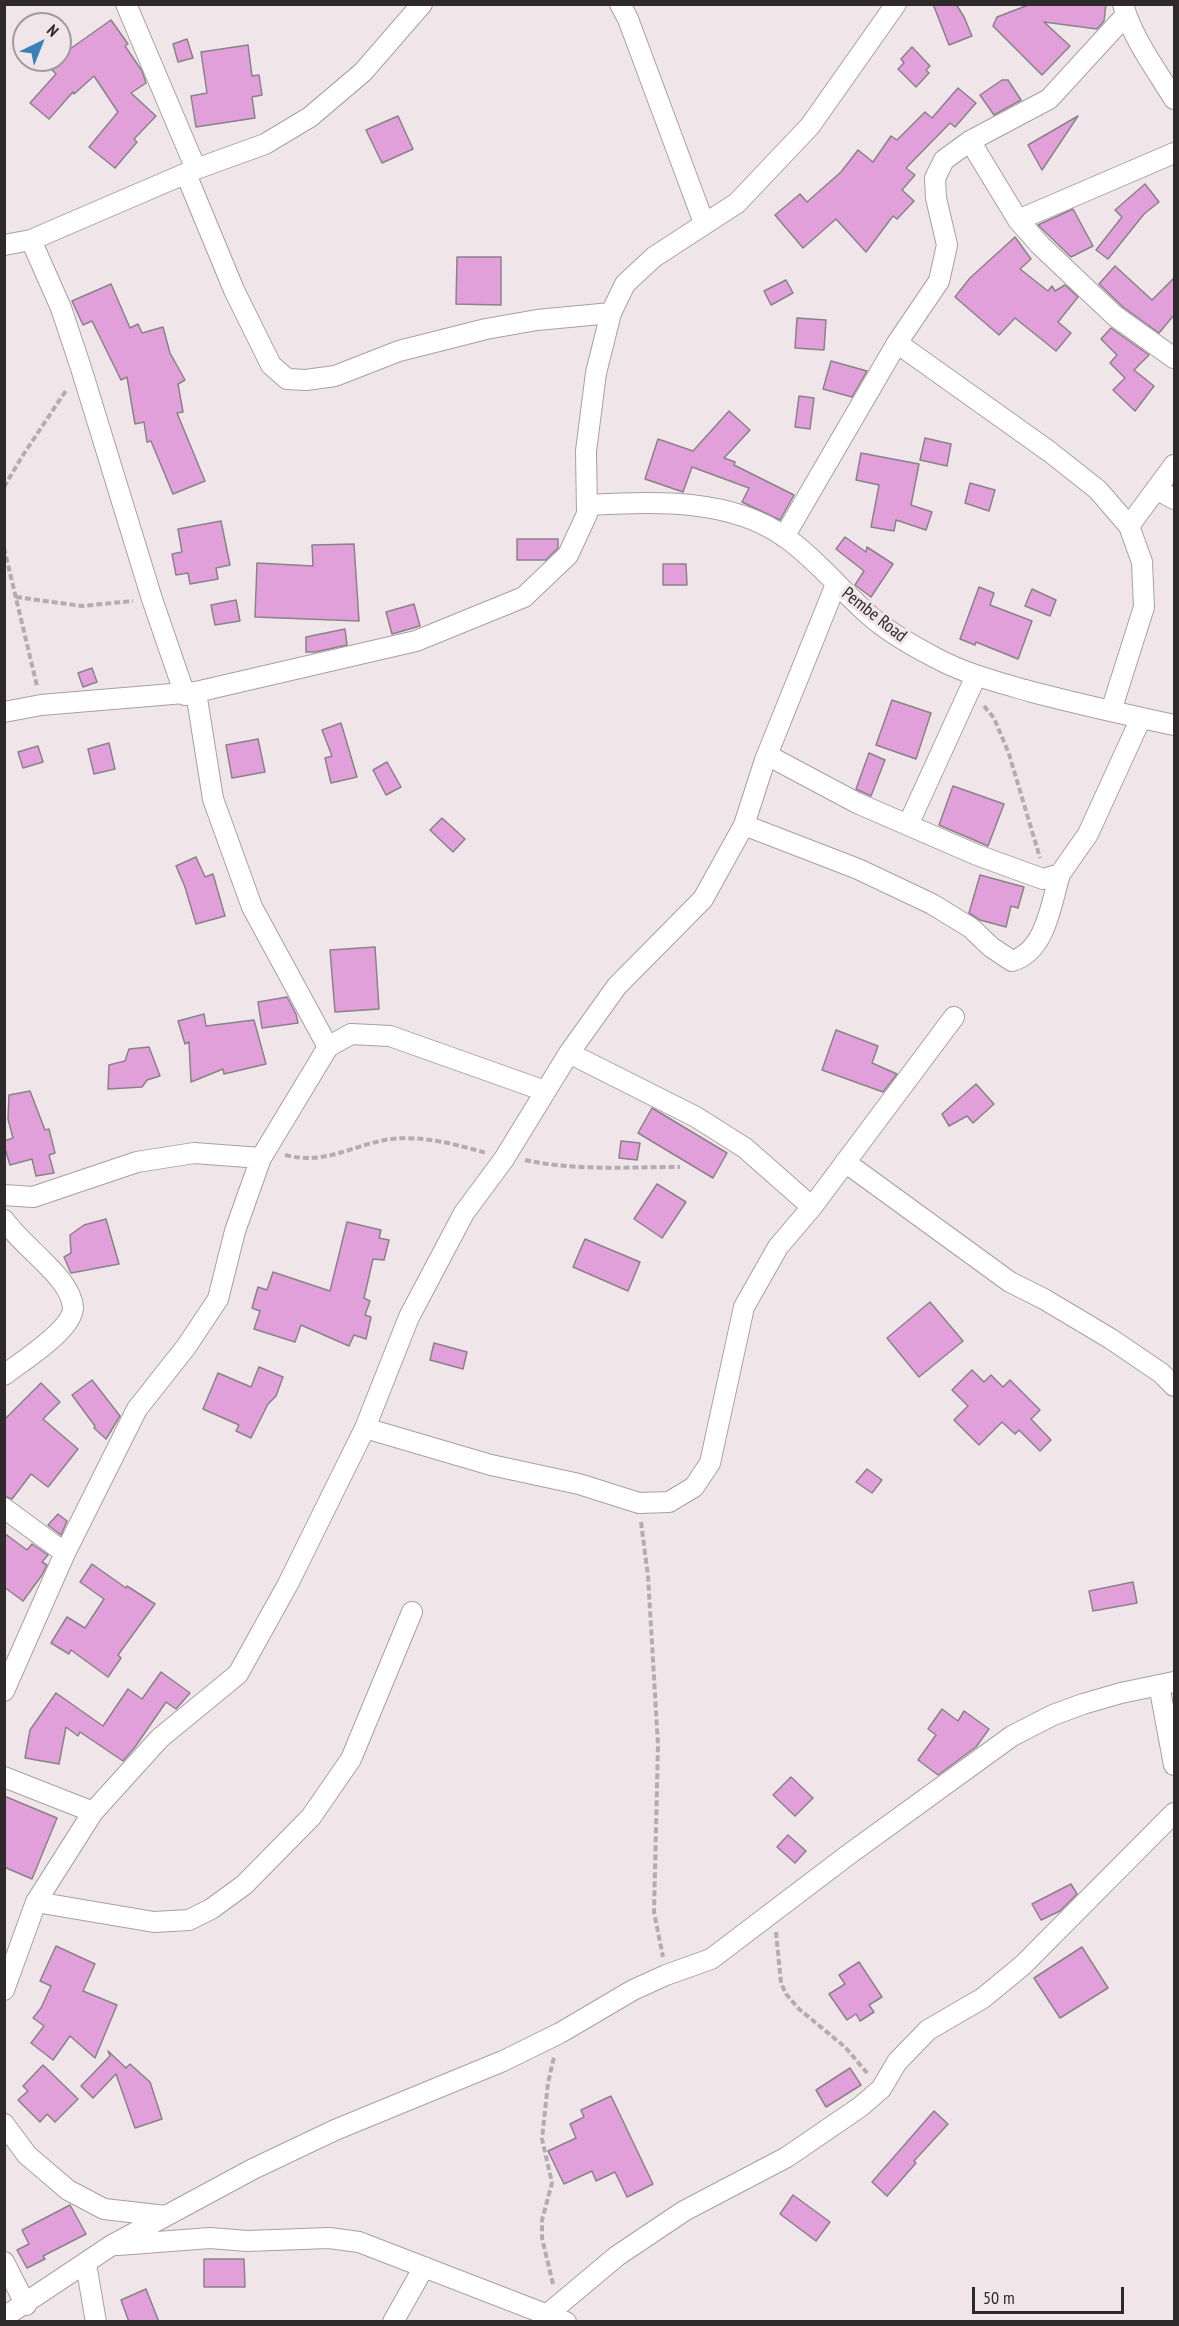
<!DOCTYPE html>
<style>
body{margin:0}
#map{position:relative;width:1179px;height:2326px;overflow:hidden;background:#f0e5e9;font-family:"PT Sans Narrow",sans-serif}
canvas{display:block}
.frame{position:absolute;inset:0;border:6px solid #2e2a2c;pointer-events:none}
.north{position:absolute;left:12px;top:12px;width:60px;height:60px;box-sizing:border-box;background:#f0e5e9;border:2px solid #a29a9d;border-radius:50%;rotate:43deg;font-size:16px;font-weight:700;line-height:24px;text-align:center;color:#2e2a2c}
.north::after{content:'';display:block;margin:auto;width:21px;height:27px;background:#3981b6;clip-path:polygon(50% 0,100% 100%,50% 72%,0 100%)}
.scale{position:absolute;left:972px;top:2287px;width:152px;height:27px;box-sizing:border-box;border:3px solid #2e2a2c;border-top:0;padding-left:8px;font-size:18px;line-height:21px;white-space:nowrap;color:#2e2a2c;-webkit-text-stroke:4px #f0e5e9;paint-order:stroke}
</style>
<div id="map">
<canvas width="1179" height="2326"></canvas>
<div class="frame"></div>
<div class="north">N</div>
<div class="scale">50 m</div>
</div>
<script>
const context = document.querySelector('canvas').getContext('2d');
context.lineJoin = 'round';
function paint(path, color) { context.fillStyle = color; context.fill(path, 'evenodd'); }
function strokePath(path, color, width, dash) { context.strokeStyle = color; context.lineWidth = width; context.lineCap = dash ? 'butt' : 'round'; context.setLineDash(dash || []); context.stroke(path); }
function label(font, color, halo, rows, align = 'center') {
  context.font = font + ' "PT Sans Narrow",sans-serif'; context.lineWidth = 6; context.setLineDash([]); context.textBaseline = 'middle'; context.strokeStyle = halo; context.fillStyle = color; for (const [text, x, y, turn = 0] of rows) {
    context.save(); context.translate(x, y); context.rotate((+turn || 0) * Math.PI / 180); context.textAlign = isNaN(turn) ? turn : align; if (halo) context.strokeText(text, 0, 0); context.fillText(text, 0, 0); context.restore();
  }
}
const building = new Path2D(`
 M 933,4 L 956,4 L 964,17 L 972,36 L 949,45 Z
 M 1031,4 L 1106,4 L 1104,21 L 1097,29 L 1044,22 L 1070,46 L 1042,75 L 993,26 L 997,17 Z
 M 111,20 L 128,44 L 125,46 L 142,71 L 146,83 L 131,93 L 156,116 L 134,139 L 137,142 L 115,168 L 89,147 L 118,112 L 94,76 L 74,94 L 73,92 L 49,119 L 30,103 L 56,74 L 43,60 L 60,60 L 60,56 Z
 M 187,39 L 193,58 L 178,62 L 173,44 Z
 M 248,45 L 252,76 L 259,75 L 262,95 L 252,97 L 255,118 L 196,127 L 191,96 L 207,93 L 201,52 Z
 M 912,47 L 930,66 L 926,70 L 929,73 L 916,87 L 898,69 L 904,63 L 901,59 Z
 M 1002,80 L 1008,80 L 1021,100 L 994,115 L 980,95 Z
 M 958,88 L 976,103 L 955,127 L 950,123 L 906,168 L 915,175 L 902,190 L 914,201 L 897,219 L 893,216 L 866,252 L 836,219 L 803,248 L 775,215 L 800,194 L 807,202 L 841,172 L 858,150 L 873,162 L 891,136 L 897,140 L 925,112 L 932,118 Z
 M 398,116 L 413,149 L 382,163 L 366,130 Z
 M 1078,116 L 1042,170 L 1028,145 Z
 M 1145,184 L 1159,202 L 1144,214 L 1108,259 L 1096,250 L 1122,217 L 1115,210 Z
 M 1073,209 L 1093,246 L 1071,257 L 1038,225 Z
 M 1015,237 L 1031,259 L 1020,269 L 1048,291 L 1052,286 L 1055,291 L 1065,285 L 1078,297 L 1058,322 L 1071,333 L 1056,351 L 1015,318 L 999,335 L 955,297 L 970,278 Z
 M 457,257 L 501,257 L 501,305 L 456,304 Z
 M 1115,266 L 1152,300 L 1174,278 L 1174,315 L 1159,333 L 1123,307 L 1099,284 Z
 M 786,280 L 793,293 L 771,305 L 764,291 Z
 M 111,284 L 130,328 L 138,324 L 142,333 L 163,327 L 170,353 L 185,380 L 178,384 L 183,412 L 177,413 L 205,481 L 173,494 L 151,441 L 147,442 L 144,422 L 135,424 L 127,377 L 121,380 L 92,321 L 83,325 L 72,301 Z
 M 797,318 L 826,320 L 824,350 L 795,348 Z
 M 1111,328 L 1149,355 L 1134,370 L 1154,386 L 1135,411 L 1113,390 L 1125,378 L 1110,363 L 1117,355 L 1101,339 Z
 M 831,361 L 867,371 L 852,397 L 823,389 Z
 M 799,396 L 814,398 L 810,429 L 795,427 Z
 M 729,411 L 750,430 L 724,458 L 735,462 L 734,465 L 794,495 L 780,520 L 742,502 L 749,488 L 692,467 L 683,492 L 645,479 L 658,439 L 693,451 Z
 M 925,438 L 951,444 L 947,466 L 920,460 Z
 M 861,453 L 919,464 L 911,505 L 932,512 L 926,530 L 896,520 L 894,531 L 871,527 L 879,485 L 856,480 Z
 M 970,483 L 995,490 L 989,511 L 965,503 Z
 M 221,521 L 230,565 L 216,568 L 218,579 L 190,584 L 188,573 L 176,575 L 172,554 L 182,552 L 178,529 Z
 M 845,537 L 866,552 L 867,547 L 893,564 L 871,597 L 855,585 L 864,571 L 836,549 Z
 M 517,539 L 558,539 L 558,548 L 546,560 L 517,560 Z
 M 354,544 L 359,621 L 255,617 L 257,563 L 313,566 L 312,545 Z
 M 663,564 L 686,564 L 687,585 L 663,585 Z
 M 979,587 L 994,593 L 990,605 L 1032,621 L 1018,659 L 976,642 L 975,645 L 960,639 Z
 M 1032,589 L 1056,600 L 1050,616 L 1025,606 Z
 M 236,600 L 240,621 L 215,625 L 211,605 Z
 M 414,604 L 420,626 L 392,634 L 386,612 Z
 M 345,629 L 347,645 L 315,652 L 306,652 L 306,637 Z
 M 92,668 L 97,682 L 83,687 L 78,673 Z
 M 892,700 L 931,713 L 916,759 L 876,745 Z
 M 341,723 L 357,777 L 331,783 L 325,758 L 332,756 L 322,730 Z
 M 258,739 L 265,772 L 232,778 L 226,745 Z
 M 109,743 L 115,769 L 94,774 L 88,749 Z
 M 38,746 L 43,762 L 23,768 L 18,752 Z
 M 869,753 L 885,760 L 871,796 L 856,789 Z
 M 387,762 L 401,787 L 386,795 L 373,770 Z
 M 953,786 L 1004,804 L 988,846 L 939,825 Z
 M 442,818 L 465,839 L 453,852 L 430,830 Z
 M 196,857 L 205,877 L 213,874 L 225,916 L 196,924 L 185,887 L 176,866 Z
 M 980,875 L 1024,887 L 1018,908 L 1011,906 L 1006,927 L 980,920 L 969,913 Z
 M 375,947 L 379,1009 L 335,1012 L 330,950 Z
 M 287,997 L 296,1014 L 298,1023 L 262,1028 L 258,1002 Z
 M 204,1014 L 206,1026 L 254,1020 L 266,1064 L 224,1074 L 223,1069 L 191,1082 L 189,1042 L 185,1044 L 178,1021 Z
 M 836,1030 L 878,1046 L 872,1063 L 897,1074 L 883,1092 L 822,1070 Z
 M 149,1047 L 160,1076 L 147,1080 L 142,1087 L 108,1089 L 109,1065 L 125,1061 L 129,1049 Z
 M 976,1084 L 994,1104 L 973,1123 L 967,1116 L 949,1126 L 942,1114 Z
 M 30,1091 L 45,1130 L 49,1129 L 55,1153 L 49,1155 L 54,1173 L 36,1176 L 32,1159 L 10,1165 L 4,1145 L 4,1141 L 13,1138 L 8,1119 L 9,1095 Z
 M 652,1108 L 727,1153 L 713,1178 L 638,1133 Z
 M 621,1141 L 640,1143 L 637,1160 L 619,1158 Z
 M 657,1184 L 686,1202 L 662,1238 L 634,1219 Z
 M 106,1219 L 119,1264 L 71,1273 L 64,1257 L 71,1253 L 70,1235 L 84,1225 Z
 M 347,1222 L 381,1230 L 379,1238 L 389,1240 L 384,1260 L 373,1259 L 364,1298 L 370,1301 L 365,1315 L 371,1317 L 366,1339 L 354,1335 L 349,1346 L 301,1325 L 295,1342 L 254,1329 L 260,1311 L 252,1308 L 258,1287 L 267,1290 L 273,1272 L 330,1291 Z
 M 585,1239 L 640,1262 L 628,1291 L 573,1267 Z
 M 930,1302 L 963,1341 L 919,1377 L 887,1338 Z
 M 434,1343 L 467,1352 L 463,1369 L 430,1360 Z
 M 259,1367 L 283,1377 L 276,1396 L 268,1404 L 251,1438 L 236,1431 L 239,1425 L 203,1409 L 218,1373 L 251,1387 Z
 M 972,1370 L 984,1382 L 991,1375 L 1003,1387 L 1010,1380 L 1040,1410 L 1031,1419 L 1051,1440 L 1040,1451 L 1019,1430 L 1015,1434 L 1002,1422 L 979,1445 L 954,1420 L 968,1406 L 952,1390 Z
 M 92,1380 L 120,1416 L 106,1439 L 94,1428 L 95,1426 L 72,1395 Z
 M 41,1383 L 60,1402 L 43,1419 L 78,1449 L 48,1487 L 31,1474 L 12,1499 L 4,1496 L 4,1420 Z
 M 867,1469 L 882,1480 L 872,1493 L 856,1482 Z
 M 58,1514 L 67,1521 L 61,1535 L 48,1525 Z
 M 4,1533 L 27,1550 L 32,1544 L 48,1555 L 42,1562 L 47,1565 L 42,1575 L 23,1601 L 4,1587 Z
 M 92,1564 L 126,1588 L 127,1586 L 155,1604 L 118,1655 L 121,1658 L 108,1677 L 71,1650 L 69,1654 L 51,1643 L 67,1617 L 85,1628 L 104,1599 L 80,1582 Z
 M 1133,1582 L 1137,1603 L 1093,1611 L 1089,1591 Z
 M 161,1672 L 190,1693 L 176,1709 L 166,1702 L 135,1747 L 123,1761 L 80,1732 L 78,1736 L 66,1727 L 59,1764 L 25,1758 L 30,1730 L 56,1693 L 103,1726 L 128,1689 L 142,1699 Z
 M 942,1709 L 958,1721 L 964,1711 L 989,1729 L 976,1747 L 938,1775 L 918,1760 L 936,1735 L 928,1729 Z
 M 791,1777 L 813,1798 L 795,1816 L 773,1795 Z
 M 4,1796 L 57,1818 L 32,1879 L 4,1867 Z
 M 788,1835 L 806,1851 L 795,1863 L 777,1847 Z
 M 1071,1884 L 1077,1894 L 1060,1911 L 1041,1920 L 1032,1904 Z
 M 56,1946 L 95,1964 L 83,1991 L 117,2005 L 95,2058 L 70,2036 L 53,2060 L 31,2043 L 44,2026 L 33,2018 L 41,2008 L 51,1986 L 40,1981 Z
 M 1082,1947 L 1108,1988 L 1060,2018 L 1034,1978 Z
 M 859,1962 L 882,1997 L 869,2005 L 874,2012 L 860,2021 L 856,2014 L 847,2020 L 829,1994 L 845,1984 L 839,1975 Z
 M 108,2051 L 126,2068 L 130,2064 L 150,2082 L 162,2119 L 135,2128 L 116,2074 L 93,2098 L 81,2086 L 110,2056 Z
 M 43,2065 L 78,2099 L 55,2122 L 47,2114 L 40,2122 L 18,2100 L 28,2091 L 23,2086 Z
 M 850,2068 L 861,2085 L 826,2107 L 816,2090 Z
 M 611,2096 L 653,2184 L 627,2197 L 615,2172 L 596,2181 L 592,2171 L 564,2184 L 548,2151 L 576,2138 L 570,2124 L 584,2117 L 581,2110 Z
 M 934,2111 L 948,2124 L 914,2161 L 916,2163 L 887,2196 L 872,2182 Z
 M 793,2195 L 830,2222 L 816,2241 L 780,2214 Z
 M 70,2205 L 86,2234 L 43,2256 L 45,2259 L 27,2268 L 17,2250 L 29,2244 L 22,2230 Z
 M 204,2259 L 244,2259 L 245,2287 L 204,2287 Z
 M 146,2289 L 159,2322 L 129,2322 L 121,2300 Z`);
paint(building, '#e2a0da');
strokePath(building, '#8a8289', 1.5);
const minor = new Path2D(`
 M 126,4 L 196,169
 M 620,4 L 628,19 L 704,223
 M 1123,4 C 1131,36 1157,71 1174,99
 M 970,141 L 1018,220 L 1041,246 L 1115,316 L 1174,358
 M 186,174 L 234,290 L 271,365 L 287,379 L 306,380 L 335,376 L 399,351 L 486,329 L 537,320 L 611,313
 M 1018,220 L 1174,153
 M 31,240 L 61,308 L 81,368 L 152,599 L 185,695
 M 4,245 L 31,240 L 196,169 L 265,144 L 310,117 L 363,72 L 422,4
 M 897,343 L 1050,452 L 1098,490 L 1129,526 L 1142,562 L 1144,607 L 1111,711
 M 1156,489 L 1174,499
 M 587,505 C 653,502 728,497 785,537 C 816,559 841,590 869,615 C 888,632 911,645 934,657 C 965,674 998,682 1032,692 C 1079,704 1127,715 1174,725
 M 1129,526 L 1174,465
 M 784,537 L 897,343 L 939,281 L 947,245 L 936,198 L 935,178 L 944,160 L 970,141 L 1049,99 L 1126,15
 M 196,692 L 213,799 L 252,907 L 328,1047
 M 4,712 L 41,705 L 196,692 L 416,641 L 524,597 L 568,555 L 587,514 L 586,451 L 596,373 L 611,313 L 625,284 L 654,257 L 737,203 L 810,126 L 896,4
 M 767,755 L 857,803 L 977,855 L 1043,879 L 1060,874 L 1088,834 L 1141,718
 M 744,825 L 858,869 L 932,904 L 971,928 L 991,947 L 1012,961 C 1046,951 1051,904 1060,874
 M 908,825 L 976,676
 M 569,1053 L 696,1117 L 745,1148 L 812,1207
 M 845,1162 L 1010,1282 L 1044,1299 L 1111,1339 L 1161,1373 L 1174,1386
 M 4,1195 L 33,1197 L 137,1162 L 194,1153 L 261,1158
 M 4,1220 C 15,1235 30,1248 43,1261 C 55,1273 71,1289 73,1307 C 74,1329 21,1362 4,1375
 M 365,1428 L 491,1465 L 579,1484 L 639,1503 L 669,1502 L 694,1487 L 710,1463 L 744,1307 L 778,1247 L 812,1207 L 954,1017
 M 4,1508 L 65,1553
 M 1159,1685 L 1174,1765
 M 4,1691 L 65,1553 L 137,1409 L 186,1347 L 218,1299 L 235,1231 L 261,1158 L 328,1047 L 351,1034 L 390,1036 L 545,1091
 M 4,1777 L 93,1812
 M 36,1902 L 154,1922 L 189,1920 L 211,1909 L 244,1885 L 311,1817 L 351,1759 L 412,1612
 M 4,1990 L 36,1902 L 93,1812 L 160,1738 L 238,1674 L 288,1584 L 365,1428 L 409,1317 L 464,1213 L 504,1159 L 569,1053 L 617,986 L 703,899 L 744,825 L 765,760 L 836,584
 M 4,2124 L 27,2155 L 68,2190 L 104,2209 L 166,2216
 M 118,2245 L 210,2238 L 247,2241 L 329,2238 L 359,2242 L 566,2322
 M 4,2262 L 26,2305
 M 86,2264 L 96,2322
 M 549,2313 L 617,2256 L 684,2211 L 787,2157 L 860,2107 L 881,2089 L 897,2062 L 928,2030 L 983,1998 L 1023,1965 L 1174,1813
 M 4,2317 L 112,2245 L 253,2169 L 335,2130 L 503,2061 L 560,2033 L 633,1990 L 666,1975 L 711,1959 L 848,1855 L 1012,1736 L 1053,1715 L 1083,1704 L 1121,1693 L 1174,1682
 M 393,2322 L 424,2267`);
strokePath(minor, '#aa9fa3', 22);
strokePath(new Path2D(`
 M 4,487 L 23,455 L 67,389
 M 4,548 L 37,686
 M 16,597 L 82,606 L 133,601
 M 984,706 L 994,718 L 1009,754 L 1040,858
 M 285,1155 C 324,1165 349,1147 385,1140 C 418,1134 455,1144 486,1153
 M 525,1160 C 575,1171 629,1167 680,1167
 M 641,1522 L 648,1576 L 658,1745 L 654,1912 L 663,1957
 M 776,1932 L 781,1983 L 786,1994 L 799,2009 L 845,2047 L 868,2074
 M 553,2284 L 542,2238 L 542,2220 L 552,2183 L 542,2139 L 548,2083 L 554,2057`), '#b4acaf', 4, [6, 3]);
strokePath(minor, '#fff', 20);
label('18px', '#2e2a2c', '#f0e5e9', [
 ["Pembe Road",874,615,38]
]);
</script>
